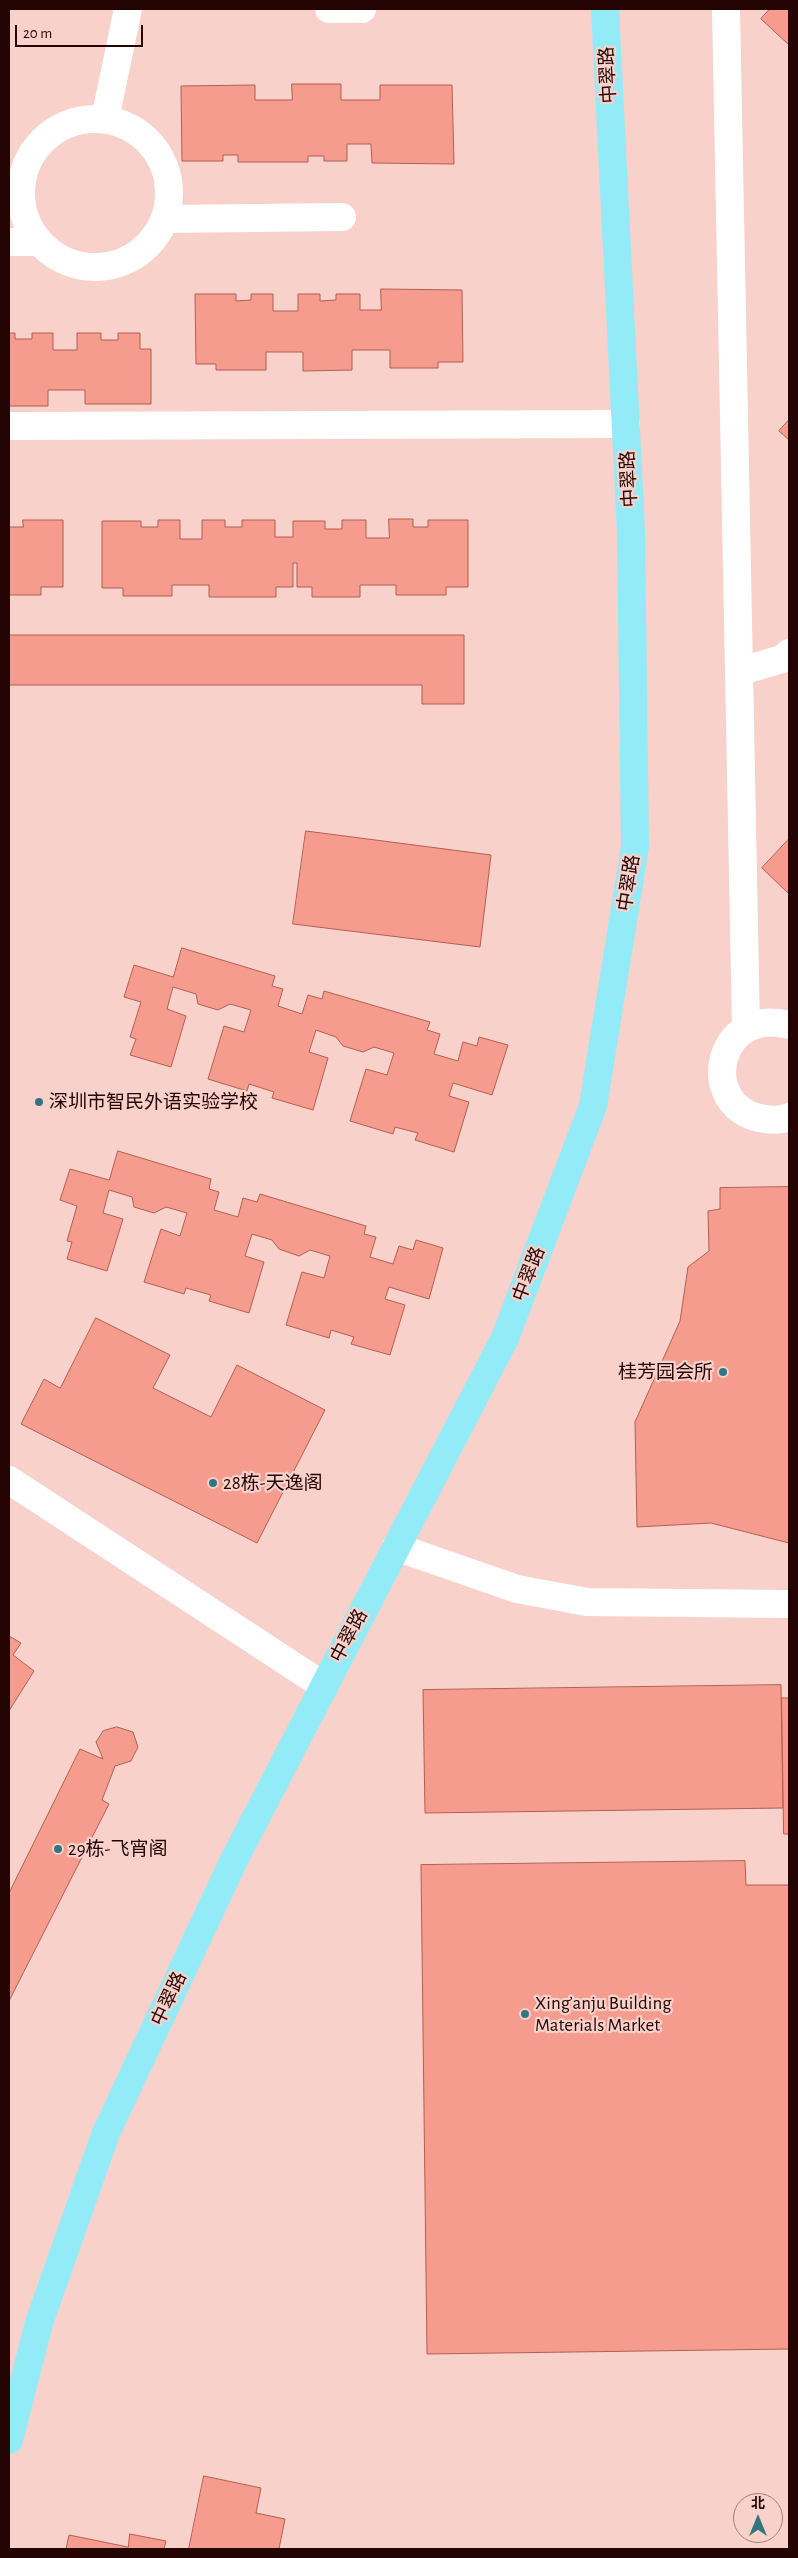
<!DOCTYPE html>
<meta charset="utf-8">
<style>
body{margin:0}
#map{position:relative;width:798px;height:2558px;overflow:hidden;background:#f7d1ca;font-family:"Alegreya Sans","Noto Sans SC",sans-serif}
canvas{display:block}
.frame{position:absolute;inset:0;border:10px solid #240503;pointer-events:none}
.north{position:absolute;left:733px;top:2493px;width:50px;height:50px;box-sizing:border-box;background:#f7d1ca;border:1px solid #a37f7a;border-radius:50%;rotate:0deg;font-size:14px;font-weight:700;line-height:20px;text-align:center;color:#240503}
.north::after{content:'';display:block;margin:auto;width:18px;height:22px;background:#317783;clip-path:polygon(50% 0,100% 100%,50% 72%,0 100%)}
.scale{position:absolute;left:15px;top:25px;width:128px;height:22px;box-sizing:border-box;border:2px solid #240503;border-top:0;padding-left:6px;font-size:15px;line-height:18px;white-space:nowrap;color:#240503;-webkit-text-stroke:4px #f7d1ca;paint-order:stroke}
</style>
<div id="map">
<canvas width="798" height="2558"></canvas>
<div class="frame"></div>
<div class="north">北</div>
<div class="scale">20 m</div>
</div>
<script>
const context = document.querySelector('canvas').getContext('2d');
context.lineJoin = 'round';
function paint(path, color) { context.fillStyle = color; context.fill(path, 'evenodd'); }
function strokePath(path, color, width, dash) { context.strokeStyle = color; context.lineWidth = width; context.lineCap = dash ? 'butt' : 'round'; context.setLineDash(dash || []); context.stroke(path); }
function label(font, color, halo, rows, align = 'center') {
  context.font = font + ' "Alegreya Sans","Noto Sans SC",sans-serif'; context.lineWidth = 4.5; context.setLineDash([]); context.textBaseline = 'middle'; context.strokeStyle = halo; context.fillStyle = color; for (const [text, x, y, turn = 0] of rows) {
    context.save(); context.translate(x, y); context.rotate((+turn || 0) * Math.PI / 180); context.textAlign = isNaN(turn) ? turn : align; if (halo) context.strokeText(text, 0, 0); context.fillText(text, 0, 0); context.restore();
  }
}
const building = new Path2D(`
 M 770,9 L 789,9 L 789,45 L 761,19 Z
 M 292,84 L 341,84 L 341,100 L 380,100 L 380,85 L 452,85 L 454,164 L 372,163 L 371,144 L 347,144 L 347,161 L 324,161 L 324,156 L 308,156 L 308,162 L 238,162 L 238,155 L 223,155 L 223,161 L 182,161 L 181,86 L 255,85 L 255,100 L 292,100 Z
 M 381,289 L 462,290 L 463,362 L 438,362 L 438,368 L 390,368 L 390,350 L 352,350 L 352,370 L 303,371 L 303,352 L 266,352 L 266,370 L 216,370 L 216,364 L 196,364 L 195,294 L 236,294 L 236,301 L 251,300 L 251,294 L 273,294 L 273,311 L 298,311 L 298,294 L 320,294 L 320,301 L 336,300 L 336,294 L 360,294 L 360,310 L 381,310 Z
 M 9,333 L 15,333 L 15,339 L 32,339 L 32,333 L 53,333 L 53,350 L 77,350 L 77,333 L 101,333 L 101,340 L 118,340 L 118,333 L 140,333 L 140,349 L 151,349 L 151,404 L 85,404 L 85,390 L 48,390 L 48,406 L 9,406 Z
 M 789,420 L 789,440 L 779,431 Z
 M 389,519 L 413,519 L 413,527 L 428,527 L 428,520 L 468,520 L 468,587 L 446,587 L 446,595 L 396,595 L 396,585 L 360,585 L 360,597 L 312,597 L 312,587 L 297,587 L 297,563 L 293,563 L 293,587 L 276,587 L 276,597 L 209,597 L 209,585 L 172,585 L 172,596 L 123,596 L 123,588 L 102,588 L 102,521 L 141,521 L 141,527 L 158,527 L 158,520 L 180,520 L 180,539 L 202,539 L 202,520 L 225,520 L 225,527 L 242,527 L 242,520 L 275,520 L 275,537 L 293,537 L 293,521 L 325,521 L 325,529 L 342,529 L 342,520 L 366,520 L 366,538 L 389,538 Z
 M 23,520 L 63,520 L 63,587 L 41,587 L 41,595 L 9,595 L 9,527 L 23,527 Z
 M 9,635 L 464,635 L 464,704 L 422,704 L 422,685 L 9,685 Z
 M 306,831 L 491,855 L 480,947 L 293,924 Z
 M 789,839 L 789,894 L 762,868 Z
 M 182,948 L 275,976 L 272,986 L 283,989 L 278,1006 L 302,1014 L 308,995 L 322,999 L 324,991 L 430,1022 L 427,1030 L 440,1034 L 434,1054 L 458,1061 L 463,1042 L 477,1046 L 479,1037 L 508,1045 L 492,1095 L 453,1083 L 449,1096 L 469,1102 L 454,1152 L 415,1140 L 418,1133 L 395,1127 L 393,1134 L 350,1121 L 366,1069 L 387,1075 L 394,1053 L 374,1047 L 363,1052 L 343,1046 L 336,1037 L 316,1030 L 309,1052 L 328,1058 L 313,1110 L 272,1098 L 274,1092 L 249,1084 L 247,1091 L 208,1079 L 224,1026 L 244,1032 L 251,1010 L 230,1004 L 218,1010 L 198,1004 L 196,994 L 173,987 L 167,1009 L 186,1016 L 171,1067 L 130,1055 L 136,1039 L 130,1037 L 141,1002 L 124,997 L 134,965 L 173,977 Z
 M 118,1151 L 211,1179 L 209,1189 L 219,1192 L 214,1210 L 238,1217 L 243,1198 L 257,1202 L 260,1194 L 366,1226 L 364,1234 L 376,1237 L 370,1257 L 393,1264 L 399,1246 L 413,1250 L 416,1240 L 443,1248 L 429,1299 L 389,1287 L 385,1299 L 405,1305 L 390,1355 L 351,1344 L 354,1337 L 331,1330 L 329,1338 L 286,1325 L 302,1272 L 324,1278 L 330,1256 L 310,1250 L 299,1256 L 279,1249 L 272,1240 L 252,1234 L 245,1256 L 264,1262 L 249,1313 L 209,1301 L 211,1295 L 186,1288 L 184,1294 L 144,1282 L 161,1229 L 180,1236 L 187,1213 L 166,1207 L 154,1213 L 134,1207 L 132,1197 L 109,1190 L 103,1213 L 123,1219 L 107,1271 L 67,1259 L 72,1242 L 67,1241 L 77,1206 L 60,1200 L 70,1169 L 109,1180 Z
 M 789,1187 L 789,1543 L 711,1523 L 637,1527 L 635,1422 L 680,1321 L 688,1267 L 709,1251 L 708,1211 L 720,1209 L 720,1188 Z
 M 96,1318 L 170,1355 L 153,1388 L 211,1417 L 237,1365 L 325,1410 L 257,1543 L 21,1424 L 44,1379 L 60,1388 Z
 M 9,1636 L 21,1643 L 13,1655 L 34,1671 L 9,1711 Z
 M 781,1685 L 783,1808 L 425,1813 L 423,1690 Z
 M 782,1698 L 789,1698 L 789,1834 L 784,1834 Z
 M 117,1727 L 133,1732 L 138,1747 L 131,1761 L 115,1766 L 102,1800 L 109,1804 L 9,2001 L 9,1893 L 80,1749 L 103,1759 L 96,1742 L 103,1731 Z
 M 745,1861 L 746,1885 L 789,1885 L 789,2349 L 427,2354 L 421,1865 Z
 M 204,2476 L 261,2488 L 256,2513 L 285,2519 L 279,2549 L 189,2549 Z
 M 130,2534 L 166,2541 L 164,2549 L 66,2549 L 69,2535 L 128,2547 Z`);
paint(building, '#f59c8e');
strokePath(building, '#b15f52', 1);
strokePath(new Path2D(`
 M 329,9 L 362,9
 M 726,9 L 746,1028
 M21 193a74 74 0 1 1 148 0a74 74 0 1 1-148 0Z
 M 105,119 L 128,9
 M 165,219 L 342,217
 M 9,242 L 38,242
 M 9,426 L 626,424
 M 741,671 L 782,659 L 789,653
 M 789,1025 C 716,1006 698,1104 759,1118 C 769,1120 780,1121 789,1117
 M 9,1480 L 324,1686
 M 396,1547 L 517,1589 L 587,1602 L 789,1604`), '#fff', 28);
strokePath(new Path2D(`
 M 9,2440 L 39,2323 L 106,2133 L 234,1860 L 505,1338 L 593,1106 L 635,847 L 631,531 L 605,9`), '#94ebf8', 28);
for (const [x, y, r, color] of [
 [39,1102,5,"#317783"],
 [723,1372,5,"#317783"],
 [213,1483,5,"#317783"],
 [58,1849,5,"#317783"],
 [525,2014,5,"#317783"]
]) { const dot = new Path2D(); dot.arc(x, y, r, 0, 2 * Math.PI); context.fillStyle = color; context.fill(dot); strokePath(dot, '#f7d1ca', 2); }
label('19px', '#240503', '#f7d1ca', [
 ["中翠路",608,75,-93],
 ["中翠路",629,479,-93],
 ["中翠路",629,883,-81],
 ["中翠路",529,1274,-69],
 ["中翠路",349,1636,-62],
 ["中翠路",169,1999,-65]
]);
label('19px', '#240503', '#f7d1ca', [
 ["深圳市智民外语实验学校",49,1102],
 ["桂芳园会所",713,1372,"right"],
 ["28栋-天逸阁",223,1483],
 ["29栋-飞宵阁",68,1849],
 ["Xing’anju Building",535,2003],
 ["Materials Market",535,2025]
], 'left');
</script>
